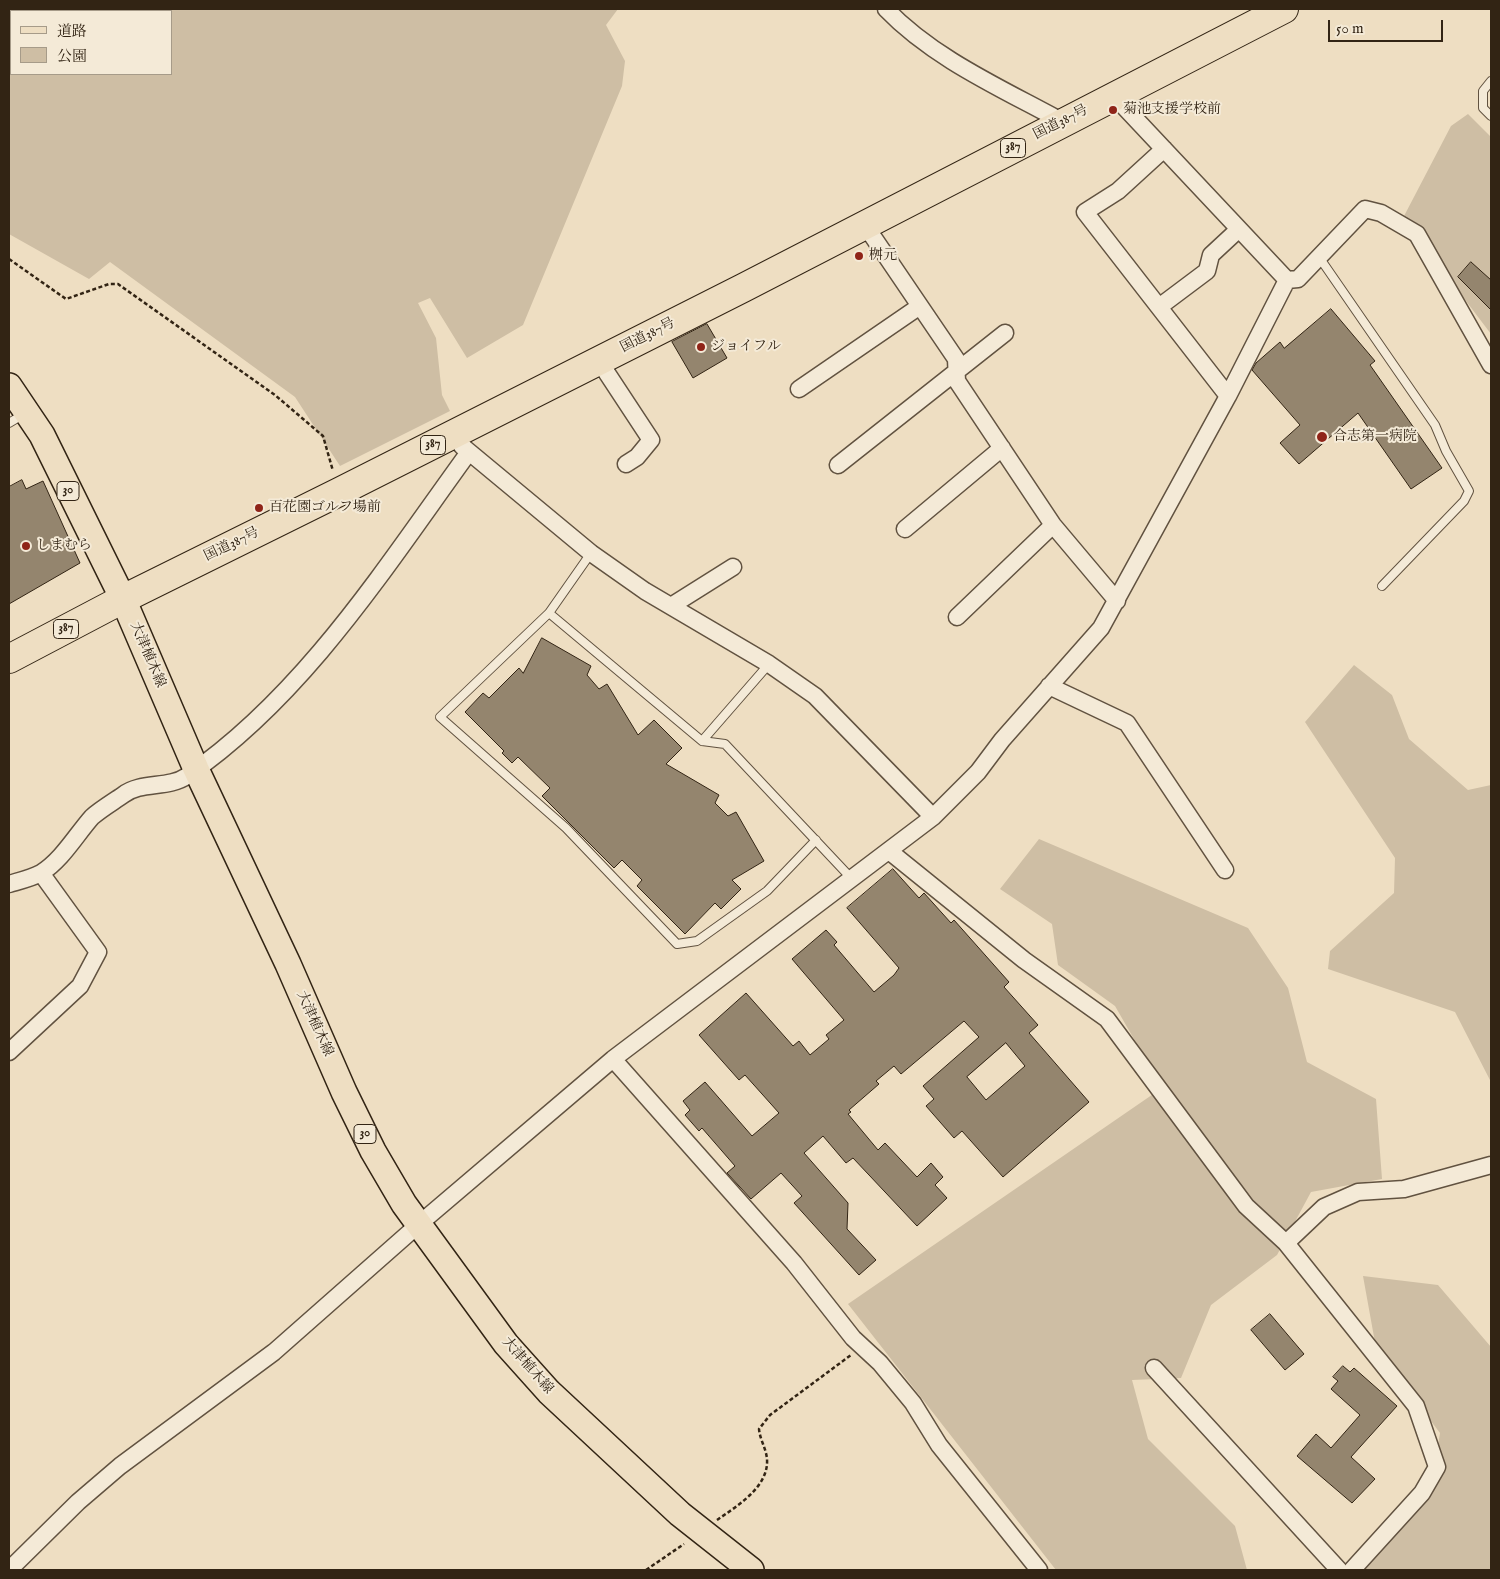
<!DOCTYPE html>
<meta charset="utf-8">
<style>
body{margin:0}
#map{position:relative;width:1500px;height:1579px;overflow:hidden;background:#eedec2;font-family:"IM FELL English","Noto Serif JP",serif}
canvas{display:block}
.frame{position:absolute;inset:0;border:10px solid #322414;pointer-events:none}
.legend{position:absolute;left:10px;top:10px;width:162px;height:65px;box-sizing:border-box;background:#f4ead7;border:1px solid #a69b89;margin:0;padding:6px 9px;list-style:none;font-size:15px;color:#322414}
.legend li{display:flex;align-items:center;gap:10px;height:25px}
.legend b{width:25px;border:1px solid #a69b89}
.scale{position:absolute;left:1328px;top:20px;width:115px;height:22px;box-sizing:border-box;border:2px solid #322414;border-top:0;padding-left:6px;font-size:15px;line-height:18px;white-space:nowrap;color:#322414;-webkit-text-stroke:4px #f4ead7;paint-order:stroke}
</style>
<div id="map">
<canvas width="1500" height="1579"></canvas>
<div class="frame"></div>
<ul class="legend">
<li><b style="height:6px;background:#eedec2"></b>道路</li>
<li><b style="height:14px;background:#cebea4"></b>公園</li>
</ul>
<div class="scale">50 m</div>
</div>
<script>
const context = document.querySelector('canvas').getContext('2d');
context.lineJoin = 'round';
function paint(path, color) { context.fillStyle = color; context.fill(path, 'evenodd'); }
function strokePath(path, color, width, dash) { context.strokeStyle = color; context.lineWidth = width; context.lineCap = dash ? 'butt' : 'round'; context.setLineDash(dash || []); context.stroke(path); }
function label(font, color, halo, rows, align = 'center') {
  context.font = font + ' "IM FELL English","Noto Serif JP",serif'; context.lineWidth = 4; context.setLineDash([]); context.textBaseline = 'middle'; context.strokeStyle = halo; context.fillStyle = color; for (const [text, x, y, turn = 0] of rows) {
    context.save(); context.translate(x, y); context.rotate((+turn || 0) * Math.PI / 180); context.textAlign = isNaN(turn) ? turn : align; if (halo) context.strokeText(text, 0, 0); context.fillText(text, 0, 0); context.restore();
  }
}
paint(new Path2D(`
 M 9,9 L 618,9 L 606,25 L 625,61 L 622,86 L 523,325 L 467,358 L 430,298 L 418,303 L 436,338 L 442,395 L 450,411 L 340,466 L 295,397 L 110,262 L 89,279 L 9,234 ZM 11,11 L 171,11 L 171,74 L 11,74 Z
 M 1468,114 L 1491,137 L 1491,334 L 1403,218 L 1451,126 Z
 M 1354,665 L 1392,695 L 1409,739 L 1468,790 L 1491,785 L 1491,1082 L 1455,1012 L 1328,969 L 1330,951 L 1394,893 L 1395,858 L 1305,722 Z
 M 1039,839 L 1248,928 L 1288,988 L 1307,1062 L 1376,1099 L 1382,1179 L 1311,1192 L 1277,1255 L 1211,1305 L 1181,1378 L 1132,1380 L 1148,1439 L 1235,1526 L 1247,1570 L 1056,1570 L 848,1304 L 1162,1088 L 1115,1006 L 1058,965 L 1052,924 L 1000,889 Z
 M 1363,1276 L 1438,1285 L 1491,1347 L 1491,1570 L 1362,1570 L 1430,1495 L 1440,1433 L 1376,1348 Z`), '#cebea4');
const building = new Path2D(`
 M 1471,262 L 1491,280 L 1491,310 L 1458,277 Z
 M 1331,309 L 1375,361 L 1370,365 L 1442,468 L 1411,489 L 1358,413 L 1299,464 L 1280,443 L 1300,425 L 1252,370 L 1256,363 L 1280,342 L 1284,348 Z
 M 707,324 L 727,358 L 693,378 L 672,342 Z
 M 22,480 L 26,489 L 43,481 L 80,563 L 9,604 L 9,487 Z
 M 542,638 L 591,666 L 587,675 L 599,689 L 607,684 L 638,735 L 654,720 L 682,748 L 666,764 L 719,795 L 715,803 L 728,816 L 736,812 L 764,861 L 732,880 L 741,889 L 721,909 L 715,903 L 685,934 L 637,886 L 642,880 L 622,860 L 614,868 L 542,796 L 550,788 L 518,757 L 512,763 L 502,753 L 504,751 L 465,712 L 483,693 L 489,698 L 519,668 L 523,673 Z
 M 893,869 L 919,898 L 924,893 L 951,923 L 954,920 L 1009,982 L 1004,987 L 1038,1025 L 1029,1033 L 1089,1102 L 1003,1177 L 962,1131 L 954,1138 L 926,1106 L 934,1099 L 923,1086 L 979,1037 L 964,1021 L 901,1074 L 894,1066 L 876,1081 L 879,1084 L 849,1110 L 851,1112 L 848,1114 L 878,1150 L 885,1143 L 917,1177 L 931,1163 L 943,1177 L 935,1185 L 947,1198 L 917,1226 L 853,1158 L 846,1163 L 823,1136 L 804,1153 L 848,1203 L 847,1229 L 876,1260 L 859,1275 L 794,1203 L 802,1196 L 781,1173 L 751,1199 L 727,1173 L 735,1166 L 702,1128 L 699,1131 L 685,1115 L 690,1110 L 683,1101 L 705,1082 L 752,1136 L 779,1113 L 745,1075 L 739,1080 L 699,1035 L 746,993 L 793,1046 L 799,1041 L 810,1055 L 829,1039 L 826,1035 L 844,1020 L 792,959 L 826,930 L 837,942 L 834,945 L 874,992 L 894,975 L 899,968 L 847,908 ZM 1006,1043 L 1025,1066 L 986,1100 L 967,1077 Z
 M 1270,1314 L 1304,1354 L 1285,1370 L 1251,1330 Z
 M 1343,1366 L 1350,1372 L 1354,1368 L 1397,1406 L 1351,1457 L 1375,1479 L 1352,1503 L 1297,1456 L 1316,1434 L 1331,1448 L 1360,1415 L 1331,1389 L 1338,1381 L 1333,1377 Z`);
paint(building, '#94856e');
strokePath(building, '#322414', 1);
const lane = new Path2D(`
 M 1491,81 L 1483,91 L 1483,108 L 1491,116
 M 1319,257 L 1435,425 L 1446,451 L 1469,491 L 1464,501 L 1382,586
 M 9,423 L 24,414
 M 591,553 L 549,613 L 440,717 L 566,828 L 677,944 L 697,941 L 767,891 L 816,840
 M 549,613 L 702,741 L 725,744 L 852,879
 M 702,741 L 769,664`);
const street = new Path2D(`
 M 886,9 C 934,59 1003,89 1063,122
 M 1114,96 L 1287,280
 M 1164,149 L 1118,191 L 1085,212 L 1228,396
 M 865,225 L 956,359 L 957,381 L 1053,525 L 1117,601
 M 1287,280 L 1298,279 L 1365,209 L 1381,213 L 1417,234 L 1491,365
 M 1159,307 L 1207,271 L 1211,255 L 1239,229
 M 599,361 L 651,440 L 637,457 L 626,464
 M 799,389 L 920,306
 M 462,446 L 591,553 L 645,591 L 769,664 L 815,696 L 933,817
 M 838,465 L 1005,333
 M 905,529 L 1002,448
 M 671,606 L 733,567
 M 957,617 L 1053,525
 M 1049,686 L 1127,723 L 1225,870
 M 889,851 L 1024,960 L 1107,1019 L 1246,1206 L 1286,1243 L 1416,1406 L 1437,1467 L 1422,1493 L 1352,1570
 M 9,884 C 19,881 32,878 41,873 C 62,860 76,835 92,817 C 101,809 113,802 123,795 C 141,781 168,789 187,776 C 305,695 386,566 469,452
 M 9,1052 L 80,986 L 98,952 L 41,873
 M 613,1059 L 794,1263 L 853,1338 L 880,1363 L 913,1403 L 939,1445 L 1039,1570
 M 1286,1243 L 1324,1207 L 1358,1192 L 1404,1189 L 1491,1165
 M 1154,1368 L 1339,1570
 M 9,1570 L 78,1502 L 120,1466 L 274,1352 L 418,1225 L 613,1059 L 933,817 L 978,772 L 1002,740 L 1101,628 L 1228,396 L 1287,280`);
const primary = new Path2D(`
 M 9,386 L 42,435 L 123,599 L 196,769 L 288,964 L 344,1092 L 373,1151 L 404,1204 L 506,1344 L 549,1392 L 680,1514 L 751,1570`);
const highway = new Path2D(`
 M 9,659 L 123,599 L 339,492 L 743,288 L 1284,9`);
strokePath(lane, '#615240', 10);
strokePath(street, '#615240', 19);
strokePath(primary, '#322414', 28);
strokePath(highway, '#322414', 30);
strokePath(new Path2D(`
 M 9,259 L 66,299 L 109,284 L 118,284 L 275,395 L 323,436 L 333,471
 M 717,1520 C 737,1506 769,1487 767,1459 C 766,1448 760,1440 759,1429 L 770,1415 L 851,1355
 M 646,1570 L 684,1544`), '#322414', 2.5, [4, 2.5]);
strokePath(lane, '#f4ead7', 8);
strokePath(street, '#f4ead7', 16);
strokePath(primary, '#eedec2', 25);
strokePath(highway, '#eedec2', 28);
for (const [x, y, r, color] of [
 [1113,110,5,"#8f2418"],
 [859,256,5,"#8f2418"],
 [701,347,5,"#8f2418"],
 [1322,437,6,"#8f2418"],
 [259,508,5,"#8f2418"],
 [26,546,5,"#8f2418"]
]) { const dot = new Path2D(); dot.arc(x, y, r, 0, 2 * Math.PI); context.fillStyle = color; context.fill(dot); strokePath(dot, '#f4ead7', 2); }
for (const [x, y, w] of [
 [1013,148,25],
 [433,445,25],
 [68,491,22],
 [66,629,25],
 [365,1134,22]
]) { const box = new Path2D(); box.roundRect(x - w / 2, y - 9.5, w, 19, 4); context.fillStyle = '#f4ead7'; context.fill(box); strokePath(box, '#322414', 1); }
label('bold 12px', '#322414', null, [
 ["387",1013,148],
 ["387",433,445],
 ["30",68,491],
 ["387",66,629],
 ["30",365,1134]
]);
label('14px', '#322414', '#f4ead7', [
 ["菊池支援学校前",1123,110],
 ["桝元",869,256],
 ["ジョイフル",711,347],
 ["合志第一病院",1333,437],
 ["百花園ゴルフ場前",269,508],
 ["しまむら",36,546]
], 'left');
label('14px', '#322414', '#f4ead7', [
 ["国道387号",1061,123,-27],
 ["国道387号",648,336,-27],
 ["国道387号",232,545,-26],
 ["大津植木線",147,655,67],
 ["大津植木線",314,1024,66],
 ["大津植木線",527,1366,49]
]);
</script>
